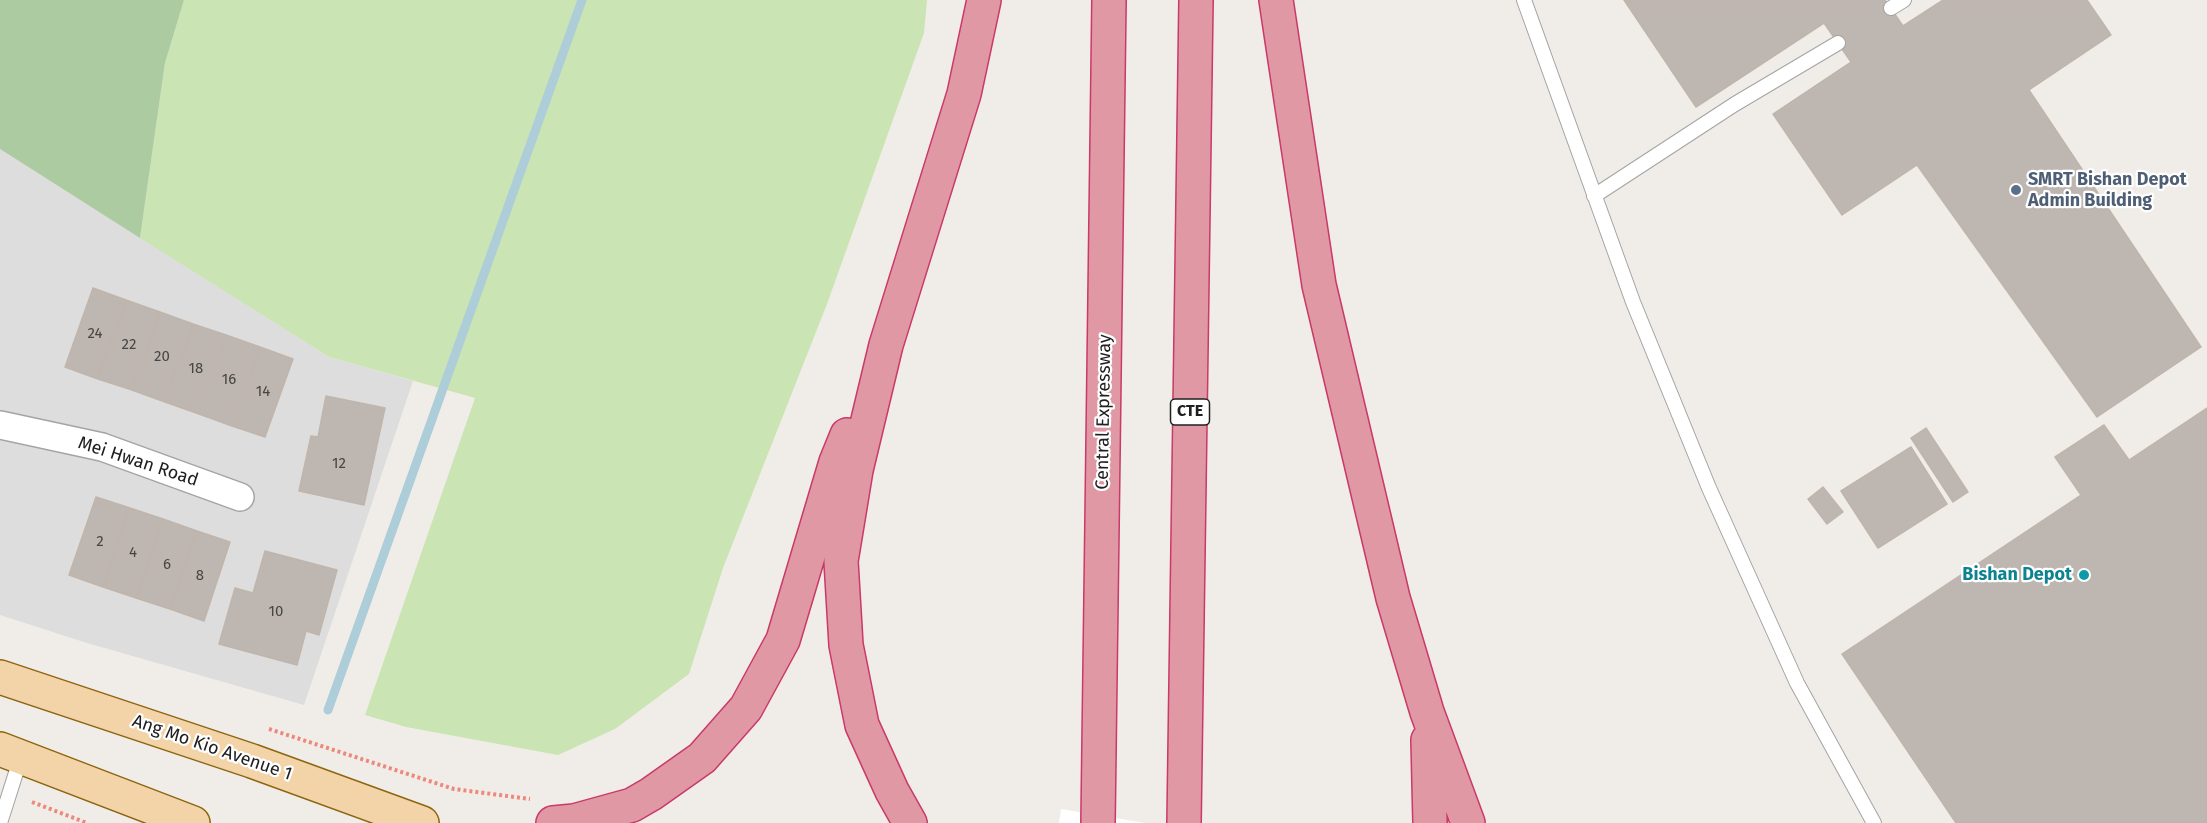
<!DOCTYPE html>
<style>
body{margin:0}
canvas{display:block;background:#f0ede8}
</style>
<canvas width="2207" height="823"></canvas>
<script>
const context = document.querySelector('canvas').getContext('2d');
context.lineJoin = 'round';
function paint(path, color) { context.fillStyle = color; context.fill(path, 'evenodd'); }
function strokePath(path, color, width, dash) { context.strokeStyle = color; context.lineWidth = width; context.lineCap = dash ? 'butt' : 'round'; context.setLineDash(dash || []); context.stroke(path); }
function label(font, color, halo, rows, align = 'center') {
  context.font = font + ' "Fira Sans",sans-serif'; context.lineWidth = 4.5; context.setLineDash([]); context.textBaseline = 'middle'; context.strokeStyle = halo; context.fillStyle = color; for (const [text, x, y, turn = 0] of rows) {
    context.save(); context.translate(x, y); context.rotate((+turn || 0) * Math.PI / 180); context.textAlign = isNaN(turn) ? turn : align; if (halo) context.strokeText(text, 0, 0); context.fillText(text, 0, 0); context.restore();
  }
}
paint(new Path2D(`
 M 0,149 L 329,357 L 413,381 L 304,705 L 87,643 L 0,615 Z`), '#dedddd');
paint(new Path2D(`
 M 184,0 L 927,0 L 924,33 L 827,304 L 723,568 L 689,674 L 615,729 L 558,755 L 406,727 L 365,715 L 475,398 L 329,357 L 140,238 L 165,63 Z`), '#cbe4b3');
paint(new Path2D(`
 M 0,0 L 184,0 L 165,63 L 140,238 L 0,149 Z`), '#accba1');
paint(new Path2D(`
 M 1061,809 L 1145,823 L 1059,823 Z`), '#fff');
strokePath(new Path2D(`
 M 328,710 L 582,0`), '#adced9', 9);
const building = new Path2D(`
 M 1624,0 L 1885,0 L 1903,26 L 1943,0 L 2087,0 L 2111,35 L 2029,90 L 2201,347 L 2097,417 L 1917,165 L 1842,215 L 1773,114 L 1851,62 L 1824,23 L 1696,107 Z
 M 93,288 L 126,300 L 98,379 L 65,367 Z
 M 126,300 L 160,312 L 132,390 L 98,379 Z
 M 160,312 L 193,324 L 165,402 L 132,390 Z
 M 193,324 L 226,335 L 199,414 L 165,402 Z
 M 226,335 L 260,347 L 232,426 L 199,414 Z
 M 260,347 L 293,359 L 265,437 L 232,426 Z
 M 326,396 L 385,408 L 364,505 L 299,491 L 311,436 L 318,437 Z
 M 2207,408 L 2207,823 L 1956,823 L 1842,654 L 2081,495 L 2055,457 L 2104,425 L 2129,460 Z
 M 1926,428 L 1968,492 L 1953,502 L 1911,438 Z
 M 1911,447 L 1947,504 L 1878,548 L 1841,491 Z
 M 1823,487 L 1843,512 L 1827,524 L 1808,499 Z
 M 96,497 L 130,508 L 103,587 L 69,575 Z
 M 130,508 L 163,519 L 136,598 L 103,587 Z
 M 163,519 L 197,531 L 170,609 L 136,598 Z
 M 197,531 L 230,542 L 204,621 L 170,609 Z
 M 265,551 L 337,570 L 319,635 L 306,631 L 297,665 L 219,644 L 235,588 L 253,593 Z`);
paint(building, '#bdb6b1');
strokePath(building, '#c0b5ab', 1.5);
const lane = new Path2D(`
 M 1524,0 L 1633,302 L 1709,488 L 1797,683 L 1874,823
 M 1891,8 L 1904,0
 M 1594,196 L 1735,104 L 1838,43
 M 0,823 L 21,757`);
const street = new Path2D(`
 M 0,425 L 102,447 L 240,497`);
const primary = new Path2D(`
 M 0,677 L 252,761 L 422,823
 M 0,749 L 193,823`);
const highway = new Path2D(`
 M 1276,0 L 1319,285 L 1393,598 L 1427,712 L 1468,823
 M 1428,740 L 1430,823
 M 553,823 L 574,821 L 632,805 L 651,794 L 702,758 L 746,708 L 783,640 L 836,462 L 847,435
 M 910,823 L 892,791 L 862,725 L 846,645 L 841,561 L 856,470 L 886,345 L 964,94 L 984,0
 M 1098,823 L 1109,0
 M 1184,823 L 1196,0`);
strokePath(lane, '#a4a4a4', 16);
strokePath(street, '#a4a4a4', 30);
strokePath(primary, '#8d650f', 36);
strokePath(highway, '#ca3968', 36);
strokePath(new Path2D(`
 M 269,729 L 454,789 L 530,799
 M 32,802 L 87,823`), '#ec897c', 4, [3, 3]);
strokePath(lane, '#fff', 14);
strokePath(street, '#fff', 27);
strokePath(primary, '#f3d4a9', 33);
strokePath(highway, '#df98a4', 33);
for (const [x, y, r, color] of [
 [2016,190,6,"#5c6f8a"],
 [2084,575,6,"#0f9aa8"]
]) { const dot = new Path2D(); dot.arc(x, y, r, 0, 2 * Math.PI); context.fillStyle = color; context.fill(dot); strokePath(dot, '#fff', 2); }
label('15px', '#474644', null, [
 ["24",95,334],
 ["22",129,345],
 ["20",162,357],
 ["18",196,369],
 ["16",229,380],
 ["14",263,392],
 ["12",339,464],
 ["2",100,542],
 ["4",133,553],
 ["6",167,565],
 ["8",200,576],
 ["10",276,612]
]);
for (const [x, y, w] of [
 [1190,412,39]
]) { const box = new Path2D(); box.roundRect(x - w / 2, y - 13, w, 26, 4.5); context.fillStyle = '#fff'; context.fill(box); strokePath(box, '#202020', 1.5); }
label('bold 16px', '#202020', null, [
 ["CTE",1190,412]
]);
label('bold 18px', '#4e5e75', '#fff', [
 ["SMRT Bishan Depot",2028,180],
 ["Admin Building",2028,201]
], 'left');
label('18px', '#202020', '#fff', [
 ["Central Expressway",1104,412,-89],
 ["Mei Hwan Road",138,462,18],
 ["Ang Mo Kio Avenue 1",212,748,19]
]);
label('bold 18px', '#0d838f', '#fff', [
 ["Bishan Depot",2072,575]
], 'right');
</script>
